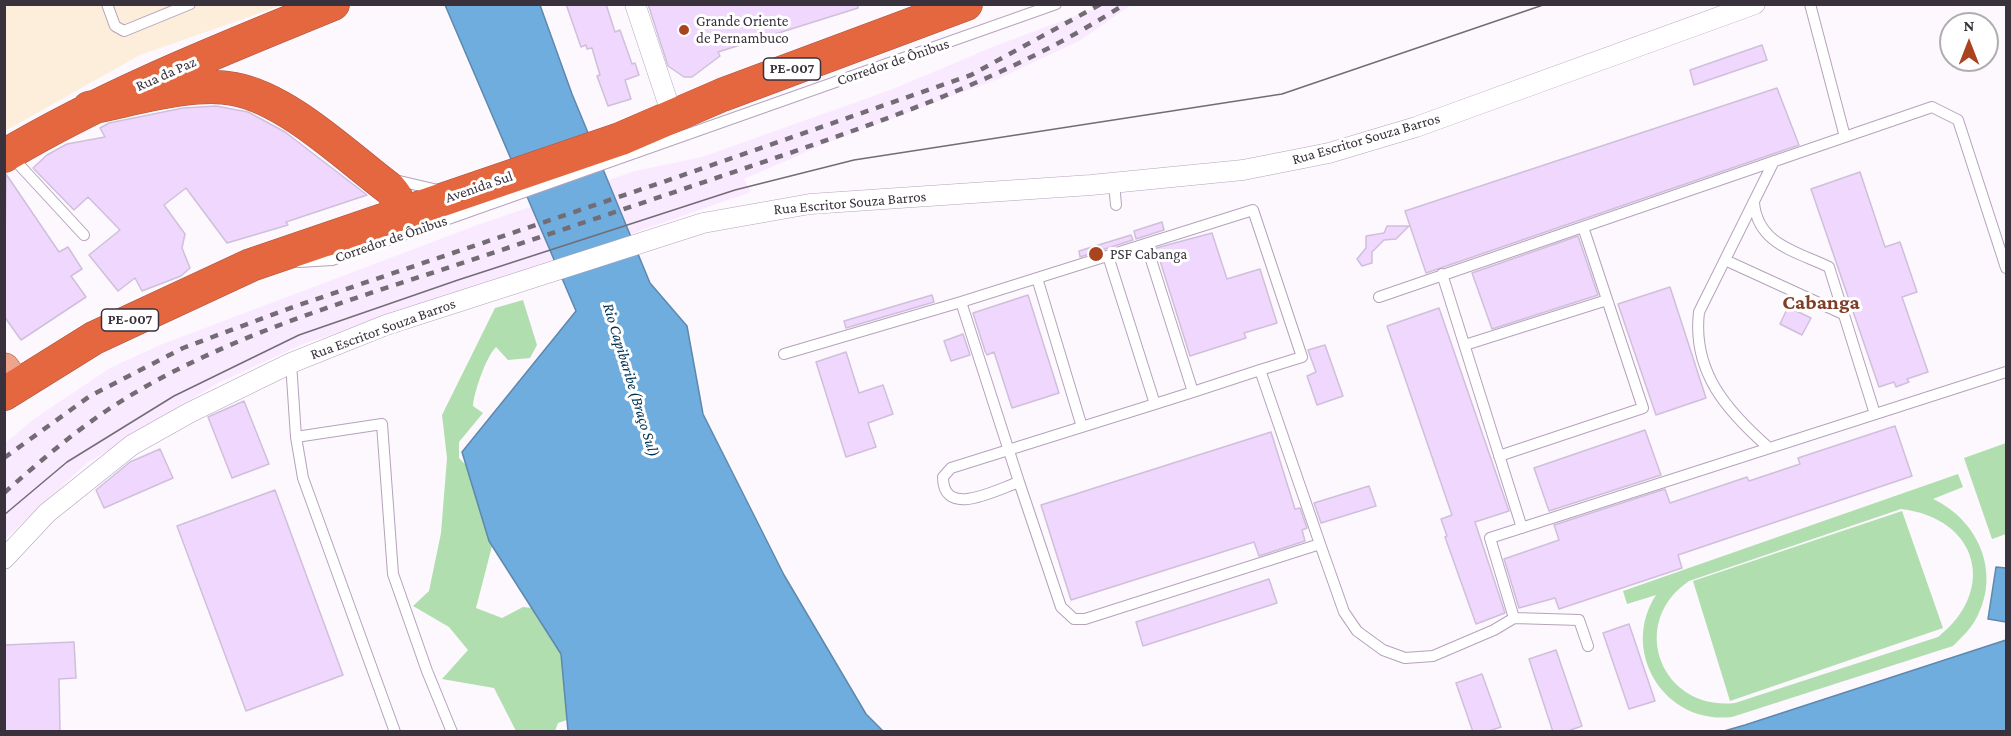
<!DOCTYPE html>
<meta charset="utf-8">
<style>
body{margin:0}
#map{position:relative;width:2011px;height:736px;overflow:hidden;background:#fcf8fe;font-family:"Crimson Pro",serif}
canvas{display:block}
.frame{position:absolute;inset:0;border:6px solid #39313b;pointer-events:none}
.north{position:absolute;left:1939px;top:12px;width:60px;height:60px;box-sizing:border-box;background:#fff;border:2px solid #b0adb1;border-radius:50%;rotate:0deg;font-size:16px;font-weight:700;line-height:24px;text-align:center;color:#39313b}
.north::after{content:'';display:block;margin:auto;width:21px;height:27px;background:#aa441f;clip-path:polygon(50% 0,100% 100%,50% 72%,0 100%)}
</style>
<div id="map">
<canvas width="2011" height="736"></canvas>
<div class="frame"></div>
<div class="north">N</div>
</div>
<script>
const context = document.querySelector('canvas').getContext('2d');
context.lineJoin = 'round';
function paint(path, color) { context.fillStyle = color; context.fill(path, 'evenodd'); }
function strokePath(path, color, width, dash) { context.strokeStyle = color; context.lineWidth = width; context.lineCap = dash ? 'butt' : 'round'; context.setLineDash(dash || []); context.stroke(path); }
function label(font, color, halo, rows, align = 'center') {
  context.font = font + ' "Crimson Pro",serif'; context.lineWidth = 6; context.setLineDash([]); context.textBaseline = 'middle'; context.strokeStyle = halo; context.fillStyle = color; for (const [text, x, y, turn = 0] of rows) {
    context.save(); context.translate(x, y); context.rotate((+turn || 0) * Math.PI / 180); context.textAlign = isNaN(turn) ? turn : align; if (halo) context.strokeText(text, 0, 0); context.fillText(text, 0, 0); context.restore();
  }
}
paint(new Path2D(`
 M 1104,5 L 1131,5 L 1079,41 L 998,79 L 829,142 L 744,179 L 751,192 L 479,287 L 303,344 L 218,383 L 87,463 L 5,539 L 5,443 L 34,419 L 110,368 L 160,345 L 480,224 L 635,171 L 702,157 L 893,89 L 995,46 Z`), '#faeaff');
paint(new Path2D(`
 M 5,5 L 283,5 L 140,55 L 5,131 Z`), '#fceeda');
paint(new Path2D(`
 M 523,300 L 537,345 L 530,358 L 508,360 L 496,347 C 486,357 474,392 473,406 L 483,413 L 459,442 L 459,458 L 466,465 L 474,490 L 501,538 L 492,546 L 476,608 L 502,618 L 523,607 L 532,608 L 568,635 L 562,664 L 567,720 L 558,723 L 555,731 L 516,731 L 494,688 L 442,679 L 468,650 L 449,627 L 413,606 L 429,591 L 441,533 L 447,458 L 442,415 L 495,308 Z
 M 2006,443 L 2006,534 L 1992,539 L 1964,458 Z
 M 1958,474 L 1963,487 L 1933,499 C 1978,520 2001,572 1977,617 C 1971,629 1962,637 1953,646 L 1732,717 C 1665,725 1619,652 1656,595 L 1627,604 L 1623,591 ZM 1901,509 C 1978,518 1998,590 1938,637 L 1735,703 C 1661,711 1627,623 1689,581 Z
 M 1902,511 L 1943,628 L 1730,701 L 1693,581 Z`), '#b1deae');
const water = new Path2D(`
 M 445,5 L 540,5 L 572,94 L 650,283 L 687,326 L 703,414 L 784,575 L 866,714 L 883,731 L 568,731 L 561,654 L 489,541 L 462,452 L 576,311 Z
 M 1996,567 L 2006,568 L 2006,622 L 1988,619 Z
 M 2006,640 L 2006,731 L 1724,731 L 1745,725 Z`);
paint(water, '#6eadde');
strokePath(water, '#5e88ad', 1.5);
const building = new Path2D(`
 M 566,4 L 606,4 L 615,32 L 620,30 L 632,64 L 635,63 L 639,75 L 625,80 L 631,99 L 608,106 L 597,76 L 600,75 L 592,48 L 587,49 L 586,45 L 581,47 Z
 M 648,4 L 858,4 L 858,8 L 718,52 L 720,56 L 692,77 L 684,77 L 668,66 Z
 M 1762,45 L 1767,60 L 1694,85 L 1690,70 Z
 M 1777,88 L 1799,145 L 1426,273 L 1405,211 Z
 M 216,106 L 248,112 L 285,132 L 367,195 L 286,222 L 288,225 L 227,243 L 186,188 L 164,205 L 185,234 L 182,248 L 190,268 L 181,276 L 142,291 L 135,278 L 118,291 L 89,255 L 120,230 L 88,197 L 74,210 L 33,168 L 47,155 L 67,144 L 105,137 L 100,128 L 109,123 L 183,108 Z
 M 1860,172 L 1885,247 L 1900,242 L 1917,292 L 1902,297 L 1928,372 L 1907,379 L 1909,382 L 1896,387 L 1894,382 L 1879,387 L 1811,189 Z
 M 6,174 L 59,252 L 68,247 L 82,269 L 71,276 L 86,297 L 21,340 L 4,316 Z
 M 1162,222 L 1164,230 L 1136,239 L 1134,231 Z
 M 1387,226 L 1409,226 L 1396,239 L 1384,240 L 1372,252 L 1372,263 L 1362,266 L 1357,259 L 1366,248 L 1366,236 L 1384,233 Z
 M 1212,233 L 1227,279 L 1260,269 L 1277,323 L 1244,333 L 1246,338 L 1190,356 L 1156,248 Z
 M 1131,235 L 1133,240 L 1080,257 L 1079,251 Z
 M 1578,236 L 1598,295 L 1492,329 L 1472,273 Z
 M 1670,287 L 1706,398 L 1656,415 L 1618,304 Z
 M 932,295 L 934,302 L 846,328 L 844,321 Z
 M 1028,295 L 1059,393 L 1012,408 L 994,352 L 987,355 L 985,351 L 973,313 Z
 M 1788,307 L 1811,318 L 1802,335 L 1780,324 Z
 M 1439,308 L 1509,511 L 1475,522 L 1505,613 L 1476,624 L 1445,537 L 1447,536 L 1441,519 L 1452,515 L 1387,326 Z
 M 963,334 L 970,355 L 951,361 L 944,341 Z
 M 1325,345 L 1343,396 L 1317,405 L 1307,376 L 1316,372 L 1308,350 Z
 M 846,352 L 859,393 L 883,385 L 893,414 L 868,423 L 876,447 L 846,457 L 816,362 Z
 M 244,401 L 269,464 L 232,478 L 208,417 Z
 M 1895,426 L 1912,476 L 1678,555 L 1682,568 L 1559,609 L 1555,598 L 1519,608 L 1504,559 L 1559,540 L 1554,525 L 1665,489 L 1670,503 L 1747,477 L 1749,481 L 1800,464 L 1798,458 Z
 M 1645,430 L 1661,475 L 1549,511 L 1534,468 Z
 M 1271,432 L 1295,509 L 1300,508 L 1307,528 L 1302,530 L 1305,541 L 1259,556 L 1254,542 L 1071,600 L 1041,505 Z
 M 160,449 L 173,478 L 104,508 L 96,490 L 130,462 Z
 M 1369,486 L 1376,506 L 1321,523 L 1314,503 Z
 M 275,490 L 343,675 L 246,711 L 177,526 Z
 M 1269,579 L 1277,603 L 1143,646 L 1136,622 Z
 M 1629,624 L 1655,701 L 1629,709 L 1603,633 Z
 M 74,642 L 76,678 L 59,679 L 60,732 L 4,732 L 4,645 Z
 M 1556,650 L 1582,726 L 1565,732 L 1553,732 L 1529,659 Z
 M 1482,674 L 1501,727 L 1486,732 L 1473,732 L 1456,683 Z`);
paint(building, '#efd7fe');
strokePath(building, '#d0bfdb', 1.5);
const lane = new Path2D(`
 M 107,4 L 115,26 L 124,31 L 190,4
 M 1810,4 L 1845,137
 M 11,156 L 84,235
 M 395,180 L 438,190
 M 1114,183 L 1116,205
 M 1754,203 C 1758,244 1795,251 1829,267 L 1875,414
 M 1108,256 L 1155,404 L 951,468 L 943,477 C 943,519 996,490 1019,482 L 1061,607 L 1074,619 L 1085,619 L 1320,544 L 1260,370 L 1193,392 L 1146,244
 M 1725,260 L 1843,314
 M 299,262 L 332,260 L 1056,4
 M 1442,274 L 1522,528
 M 1037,278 L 1082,427
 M 1379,297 L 1932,107 L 1958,120 L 2006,268
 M 961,302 L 1019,482
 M 1465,345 L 1607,300
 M 784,354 L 961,302 L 1253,210 L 1302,357 L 1260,370
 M 291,363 L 296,437 L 303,478 L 395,732
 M 1155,404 L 1193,392
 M 296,437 L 382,424 L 393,574 L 427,671 L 452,732
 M 1769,448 C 1727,411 1692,372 1699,312 L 1774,161
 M 1499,456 L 1643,408 L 1583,227
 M 1320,544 L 1344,612 L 1357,631 L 1383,650 L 1405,658 L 1433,656 L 1494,630 L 1514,618 L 1579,620 L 1588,646
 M 1514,618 L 1490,538 L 2006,372`);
const street = new Path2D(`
 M 635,4 L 672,115
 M 4,559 L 47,513 L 132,445 L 189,413 L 291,363 L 386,325 L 703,223 L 810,204 L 1091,185 L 1243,170 L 1329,153 L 1416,127 L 1755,4`);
const primary = new Path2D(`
 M 4,369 L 16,386`);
const highway = new Path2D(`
 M 89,108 C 132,100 191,81 234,89 C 288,99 346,156 390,189 C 398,198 401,204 396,215
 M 4,156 C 108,94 221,50 333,4
 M 4,394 L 94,338 L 251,265 L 620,139 L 722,95 L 966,4`);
strokePath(lane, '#b6a2bc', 12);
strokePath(street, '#b6a2bc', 21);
strokePath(primary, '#a8543e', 33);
strokePath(highway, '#a8543e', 34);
strokePath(lane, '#fff', 10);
strokePath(street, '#fff', 20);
strokePath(primary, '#efa48c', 32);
strokePath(highway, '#e4673f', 33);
strokePath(new Path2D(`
 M 4,515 L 67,462 L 174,396 L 299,335 L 458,280 L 735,190 L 854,160 L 1282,94 L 1546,4`), '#736c75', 1.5);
strokePath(new Path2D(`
 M 4,458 L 90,396 L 183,348 L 293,307 L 663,182 L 971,75 L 1101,4
 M 4,493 C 37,464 69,436 106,411 C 209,342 335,305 453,266 C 562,230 672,193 781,156 C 902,114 1016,74 1125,4`), '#736c75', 4.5, [8, 8]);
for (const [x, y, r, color] of [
 [684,30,6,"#aa441f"],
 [1096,254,8,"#aa441f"]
]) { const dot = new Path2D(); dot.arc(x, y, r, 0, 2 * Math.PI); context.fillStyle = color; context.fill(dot); strokePath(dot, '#fff', 2); }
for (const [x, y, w] of [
 [792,69,57],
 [130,320,57]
]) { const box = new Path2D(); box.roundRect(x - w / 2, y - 11, w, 22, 4.5); context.fillStyle = '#fff'; context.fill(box); strokePath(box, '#39313b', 1.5); }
label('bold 14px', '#39313b', null, [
 ["PE-007",792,69],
 ["PE-007",130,320]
]);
label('15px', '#39313b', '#fff', [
 ["Grande Oriente",696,21],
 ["de Pernambuco",696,38],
 ["PSF Cabanga",1110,254]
], 'left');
label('15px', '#39313b', '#fff', [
 ["Corredor de Ônibus",893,62,-19],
 ["Rua da Paz",166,74,-24],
 ["Rua Escritor Souza Barros",1366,139,-16],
 ["Avenida Sul",479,187,-19],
 ["Rua Escritor Souza Barros",850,203,-5],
 ["Corredor de Ônibus",391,239,-19],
 ["Rua Escritor Souza Barros",383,329,-20]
]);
label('italic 16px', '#003353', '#fff', [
 ["Rio Capibaribe (Braço Sul)",631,380,73]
]);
label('bold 21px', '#813d27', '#fff', [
 ["Cabanga",1821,303]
]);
</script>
